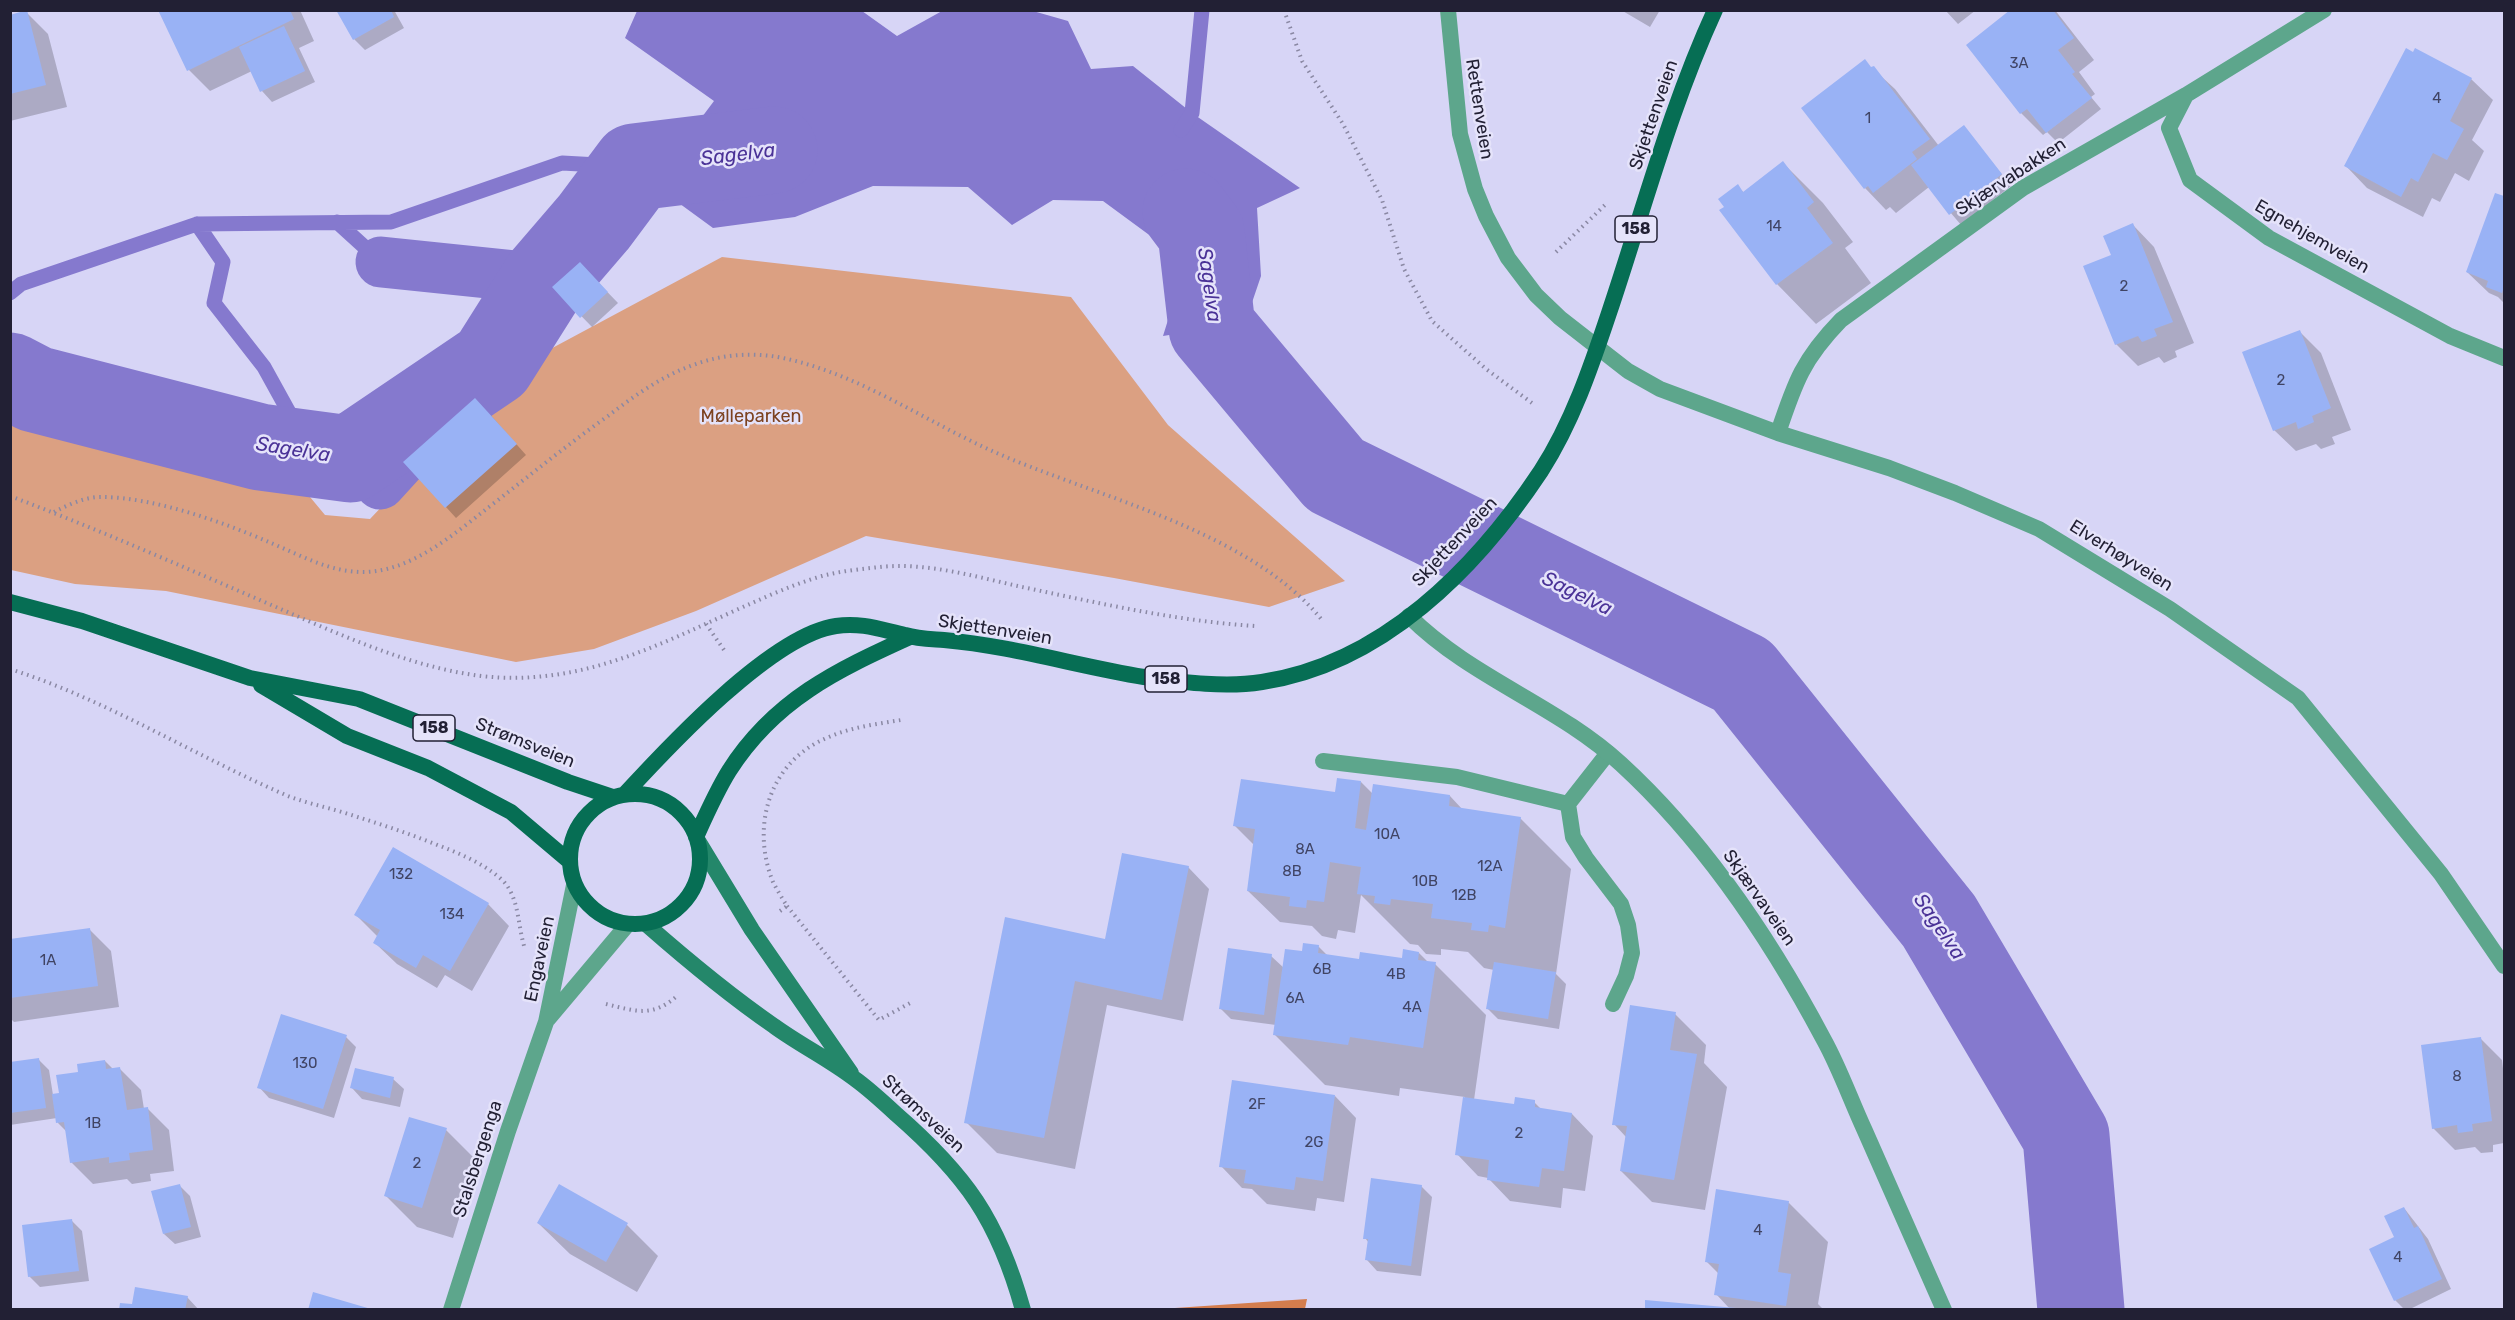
<!DOCTYPE html>
<meta charset="utf-8">
<style>
body{margin:0}
#map{position:relative;width:2515px;height:1320px;overflow:hidden;background:#d7d5f6;font-family:Rubik,sans-serif}
canvas{display:block}
.frame{position:absolute;inset:0;border:12px solid #222034;pointer-events:none}
</style>
<div id="map">
<canvas width="2515" height="1320"></canvas>
<div class="frame"></div>
</div>
<script>
const context = document.querySelector('canvas').getContext('2d');
context.lineJoin = 'round';
function paint(path, color) { context.fillStyle = color; context.fill(path, 'evenodd'); }
function strokePath(path, color, width, dash) { context.strokeStyle = color; context.lineWidth = width; context.lineCap = dash ? 'butt' : 'round'; context.setLineDash(dash || []); context.stroke(path); }
function label(font, color, halo, rows, align = 'center') {
  context.font = font + ' Rubik,sans-serif'; context.lineWidth = 5; context.setLineDash([]); context.textBaseline = 'middle'; context.strokeStyle = halo; context.fillStyle = color; for (const [text, x, y, turn = 0] of rows) {
    context.save(); context.translate(x, y); context.rotate((+turn || 0) * Math.PI / 180); context.textAlign = isNaN(turn) ? turn : align; if (halo) context.strokeText(text, 0, 0); context.fillText(text, 0, 0); context.restore();
  }
}
paint(new Path2D(`
 M 722,257 L 1071,297 L 1168,425 L 1345,581 L 1269,607 L 1114,578 L 866,536 L 696,611 L 594,649 L 516,662 L 166,591 L 75,584 L 11,570 L 10,421 L 25,427 L 58,419 L 111,430 L 194,460 L 221,455 L 305,491 L 325,515 L 370,519 L 388,500 L 379,490 L 474,390 Z`), '#dba082');
paint(new Path2D(`
 M 1307,1299 L 1305,1309 L 1174,1309 L 1175,1308 Z`), '#d47d4d');
paint(new Path2D(`
 M 637,11 L 862,11 L 897,36 L 942,11 L 1033,11 L 1068,21 L 1091,69 L 1133,66 L 1192,113 L 1300,188 L 1257,208 L 1261,276 L 1243,329 L 1212,328 L 1163,336 L 1186,262 L 1103,201 L 1053,200 L 1012,225 L 968,187 L 873,186 L 795,217 L 713,228 L 661,190 L 644,129 L 696,125 L 714,101 L 625,38 Z`), '#8579ce');
paint(new Path2D(`
 M 160,10 L 300,10 L 314,41 L 299,48 L 315,82 L 272,102 L 262,91 L 252,71 L 210,91 L 189,70 Z
 M 338,10 L 394,10 L 404,28 L 365,50 L 354,39 Z
 M 1621,10 L 1660,10 L 1650,27 Z
 M 1945,10 L 1976,10 L 1958,24 Z
 M 2013,10 L 2055,10 L 2094,60 L 2079,72 L 2095,94 L 2091,97 L 2101,109 L 2058,143 L 2047,132 L 2043,135 L 2021,113 L 1968,45 Z
 M 26,12 L 48,34 L 67,107 L 10,121 L 10,16 Z
 M 1872,68 L 1895,89 L 1939,146 L 1964,127 L 2011,186 L 1961,225 L 1929,187 L 1896,213 L 1890,207 L 1886,210 L 1865,188 Z
 M 2471,79 L 2493,100 L 2472,140 L 2484,151 L 2469,181 L 2455,173 L 2440,202 L 2432,198 L 2423,217 L 2367,188 L 2346,166 Z
 M 1783,163 L 1823,203 L 1853,242 L 1845,248 L 1871,283 L 1816,324 L 1777,284 L 1721,210 L 1726,207 L 1738,186 L 1744,193 Z
 M 2496,195 L 2504,198 L 2504,303 L 2498,297 L 2489,293 L 2467,272 Z
 M 2133,225 L 2154,247 L 2194,343 L 2175,351 L 2177,357 L 2164,363 L 2159,357 L 2138,366 L 2116,344 L 2085,267 L 2113,256 Z
 M 590,274 L 618,303 L 592,327 L 554,288 Z
 M 2299,331 L 2321,353 L 2351,430 L 2332,437 L 2335,444 L 2321,449 L 2316,444 L 2296,451 L 2274,430 Z
 M 486,410 L 526,455 L 456,518 L 446,507 Z
 M 1361,782 L 1373,794 L 1450,796 L 1463,810 L 1520,818 L 1571,869 L 1556,974 L 1566,984 L 1559,1029 L 1498,1019 L 1487,1008 L 1494,970 L 1484,968 L 1468,952 L 1441,949 L 1441,955 L 1426,954 L 1418,945 L 1410,944 L 1361,895 L 1355,933 L 1338,930 L 1336,939 L 1322,936 L 1312,926 L 1280,922 L 1248,891 L 1255,846 L 1235,826 L 1337,794 Z
 M 1188,867 L 1209,889 L 1183,1021 L 1107,1005 L 1075,1169 L 997,1153 L 966,1122 L 1006,919 L 1106,941 Z
 M 488,904 L 509,926 L 472,991 L 445,975 L 437,988 L 397,964 L 375,943 L 378,937 L 356,915 Z
 M 90,930 L 111,951 L 119,1007 L 14,1022 L 10,1018 L 10,940 Z
 M 1318,946 L 1328,956 L 1360,961 L 1403,960 L 1419,953 L 1429,963 L 1435,964 L 1486,1015 L 1474,1100 L 1516,1106 L 1534,1102 L 1542,1110 L 1572,1114 L 1593,1136 L 1585,1191 L 1563,1188 L 1561,1208 L 1510,1201 L 1488,1178 L 1478,1176 L 1457,1154 L 1465,1097 L 1400,1088 L 1399,1096 L 1325,1085 L 1274,1034 L 1276,1025 L 1231,1019 L 1220,1008 L 1271,956 L 1284,968 L 1303,953 Z
 M 1675,1014 L 1706,1045 L 1704,1063 L 1727,1087 L 1705,1210 L 1652,1202 L 1621,1171 L 1626,1137 L 1614,1124 Z
 M 346,1037 L 356,1047 L 334,1118 L 269,1098 L 259,1087 Z
 M 2481,1039 L 2502,1060 L 2504,1077 L 2504,1143 L 2493,1145 L 2493,1152 L 2481,1153 L 2475,1147 L 2455,1150 L 2433,1128 Z
 M 39,1060 L 49,1070 L 53,1095 L 61,1094 L 80,1074 L 105,1061 L 113,1069 L 119,1068 L 141,1090 L 144,1109 L 147,1108 L 169,1130 L 174,1171 L 150,1174 L 151,1181 L 132,1184 L 127,1179 L 93,1184 L 71,1162 L 67,1132 L 58,1123 L 57,1118 L 10,1125 L 10,1064 Z
 M 393,1079 L 404,1089 L 400,1107 L 362,1099 L 352,1088 Z
 M 1335,1096 L 1356,1118 L 1344,1202 L 1317,1198 L 1315,1211 L 1267,1204 L 1252,1189 L 1242,1188 L 1221,1166 Z
 M 446,1130 L 477,1161 L 453,1238 L 417,1227 L 386,1196 Z
 M 179,1185 L 190,1196 L 201,1237 L 175,1244 L 164,1234 Z
 M 1421,1186 L 1432,1197 L 1421,1276 L 1377,1271 L 1367,1260 L 1369,1243 L 1365,1238 Z
 M 1788,1202 L 1828,1242 L 1818,1304 L 1824,1310 L 1646,1310 L 1730,1309 L 1716,1294 L 1719,1274 L 1706,1261 Z
 M 2404,1208 L 2428,1239 L 2451,1289 L 2408,1310 L 2405,1310 L 2395,1300 L 2396,1238 Z
 M 72,1221 L 82,1231 L 89,1281 L 40,1287 L 29,1276 Z
 M 538,1223 L 627,1225 L 658,1256 L 637,1292 L 570,1254 Z
 M 187,1297 L 199,1310 L 121,1310 L 133,1306 Z`), '#0003');
strokePath(new Path2D(`
 M 1181,130 L 1192,113 L 1202,10
 M 337,222 L 381,262
 M 197,224 L 223,262 L 214,303 L 264,367 L 312,454
 M 10,293 L 21,284 L 197,224 L 391,222 L 562,163 L 635,167`), '#8579ce', 15);
strokePath(new Path2D(`
 M 381,262 L 545,279
 M 380,484 L 421,439`), '#8579ce', 51);
strokePath(new Path2D(`
 M 1186,212 L 1201,232 L 1212,328 L 1335,475 L 1742,675 L 1939,921 L 2066,1136 L 2081,1310
 M 10,376 L 35,389 L 260,447 L 350,459 L 492,363 L 545,279 L 594,222 L 635,167 L 774,150`), '#8579ce', 87);
paint(new Path2D(`
 M 27,10 L 46,85 L 10,94 L 10,15 Z
 M 158,10 L 290,10 L 294,19 L 187,71 Z
 M 336,10 L 391,10 L 394,17 L 353,40 Z
 M 2010,10 L 2053,10 L 2074,38 L 2058,50 L 2075,72 L 2072,74 L 2092,98 L 2046,133 L 2027,109 L 2020,114 L 1966,45 Z
 M 284,26 L 305,71 L 260,92 L 239,47 Z
 M 2406,48 L 2413,52 L 2415,48 L 2472,78 L 2450,121 L 2464,129 L 2447,160 L 2433,153 L 2418,182 L 2411,178 L 2401,197 L 2344,166 Z
 M 1865,59 L 1871,67 L 1874,66 L 1930,139 L 1912,152 L 1917,159 L 1873,193 L 1868,186 L 1864,189 L 1801,108 Z
 M 1964,125 L 2002,174 L 1949,215 L 1911,165 Z
 M 1783,161 L 1814,202 L 1807,208 L 1833,243 L 1776,285 L 1719,210 L 1724,207 L 1718,199 L 1738,184 L 1743,192 Z
 M 2495,193 L 2504,196 L 2504,286 L 2502,293 L 2486,287 L 2488,281 L 2466,272 Z
 M 2133,223 L 2173,322 L 2154,329 L 2157,336 L 2142,342 L 2138,336 L 2115,345 L 2083,266 L 2111,255 L 2103,236 Z
 M 580,262 L 608,292 L 580,318 L 552,287 Z
 M 2300,330 L 2331,408 L 2312,416 L 2314,422 L 2298,429 L 2296,422 L 2273,431 L 2242,352 Z
 M 475,398 L 517,444 L 445,508 L 403,462 Z
 M 1337,778 L 1361,781 L 1355,828 L 1366,830 L 1373,784 L 1450,795 L 1449,806 L 1521,817 L 1505,928 L 1489,925 L 1488,932 L 1471,930 L 1472,923 L 1431,918 L 1433,904 L 1391,899 L 1390,905 L 1374,903 L 1375,896 L 1357,894 L 1361,867 L 1330,862 L 1324,902 L 1307,900 L 1306,908 L 1289,906 L 1290,897 L 1247,891 L 1255,829 L 1233,826 L 1241,779 L 1335,792 Z
 M 393,847 L 489,903 L 450,971 L 423,955 L 416,968 L 373,943 L 380,930 L 354,915 Z
 M 1122,853 L 1189,866 L 1162,1000 L 1075,981 L 1044,1138 L 964,1123 L 1005,917 L 1105,939 Z
 M 90,928 L 98,986 L 10,998 L 10,939 Z
 M 1303,943 L 1319,945 L 1318,953 L 1359,959 L 1360,952 L 1402,958 L 1403,949 L 1419,952 L 1418,960 L 1436,962 L 1423,1048 L 1350,1037 L 1348,1045 L 1273,1035 L 1285,949 L 1302,951 Z
 M 1228,948 L 1272,954 L 1264,1015 L 1219,1009 Z
 M 1494,962 L 1556,972 L 1548,1019 L 1486,1009 Z
 M 1630,1005 L 1676,1012 L 1670,1050 L 1697,1054 L 1674,1180 L 1620,1171 L 1627,1126 L 1612,1125 Z
 M 281,1014 L 347,1035 L 323,1109 L 257,1088 Z
 M 2481,1037 L 2492,1121 L 2472,1124 L 2473,1131 L 2458,1133 L 2457,1125 L 2432,1129 L 2421,1045 Z
 M 39,1058 L 46,1108 L 10,1113 L 10,1062 Z
 M 105,1060 L 106,1069 L 120,1067 L 127,1110 L 148,1107 L 153,1150 L 129,1153 L 130,1160 L 109,1163 L 109,1157 L 70,1163 L 64,1122 L 56,1123 L 52,1094 L 59,1093 L 56,1075 L 78,1072 L 77,1064 Z
 M 355,1068 L 394,1077 L 390,1098 L 350,1088 Z
 M 1232,1080 L 1335,1095 L 1323,1181 L 1296,1177 L 1294,1190 L 1244,1183 L 1246,1170 L 1219,1167 Z
 M 1463,1097 L 1514,1104 L 1515,1097 L 1535,1100 L 1535,1107 L 1572,1113 L 1564,1171 L 1542,1168 L 1539,1187 L 1487,1180 L 1489,1160 L 1455,1155 Z
 M 409,1117 L 447,1128 L 422,1208 L 384,1196 Z
 M 1371,1178 L 1422,1185 L 1411,1266 L 1365,1260 L 1368,1239 L 1363,1239 Z
 M 180,1184 L 191,1227 L 163,1234 L 151,1191 Z
 M 559,1184 L 628,1223 L 606,1262 L 537,1223 Z
 M 1716,1189 L 1789,1201 L 1778,1272 L 1791,1274 L 1786,1306 L 1714,1295 L 1719,1264 L 1705,1262 Z
 M 2404,1207 L 2414,1228 L 2418,1226 L 2442,1279 L 2394,1301 L 2369,1249 L 2394,1237 L 2384,1216 Z
 M 72,1219 L 79,1271 L 28,1277 L 22,1225 Z
 M 135,1287 L 188,1296 L 185,1310 L 119,1310 L 120,1303 L 132,1304 Z
 M 313,1292 L 371,1309 L 371,1310 L 308,1310 Z
 M 1645,1300 L 1736,1308 L 1736,1310 L 1645,1310 Z`), '#99b2f5');
strokePath(new Path2D(`
 M 1284,10 L 1302,61 L 1343,124 L 1382,200 L 1404,269 L 1432,321 L 1486,369 L 1532,403
 M 1556,252 L 1605,205
 M 10,496 C 100,530 188,569 276,607 C 341,635 410,667 481,676 C 579,687 656,646 743,607 C 768,596 794,584 822,576 C 841,571 861,569 880,567 C 927,562 977,577 1022,587 C 1099,603 1176,621 1255,626
 M 54,512 C 68,505 84,497 101,497 C 153,497 223,522 271,543 C 302,556 332,573 366,572 C 413,570 454,534 489,507 C 529,476 567,445 608,416 C 634,396 662,376 693,365 C 723,354 753,352 783,358 C 858,374 922,419 990,450 C 1094,497 1248,529 1322,620
 M 706,624 L 724,650
 M 10,669 C 107,700 195,756 288,796 C 306,803 326,807 345,813 C 377,823 408,833 440,846 C 461,854 482,863 500,878 C 520,895 517,925 525,949
 M 787,906 L 879,1020 L 912,1002
 M 780,911 L 787,906 C 782,898 777,890 773,882 C 750,825 770,760 829,737 C 852,727 877,724 901,720
 M 606,1004 C 635,1011 652,1018 677,996`), '#8a88a3', 4, [1.5, 4.5]);
strokePath(new Path2D(`
 M 1608,753 L 1568,804 L 1573,837 L 1586,858 L 1621,904 L 1628,925 L 1632,953 L 1626,976 L 1613,1004
 M 1323,761 L 1457,777 L 1568,804`), '#5da68c', 16);
strokePath(new Path2D(`
 M 1448,10 L 1460,134 L 1475,189 L 1486,216 L 1508,258 L 1536,295 L 1560,318 L 1628,371 L 1660,389 L 1778,433 L 1889,468 L 1955,493 L 2039,529 L 2170,609 L 2298,698 L 2441,874 L 2504,966
 M 2186,95 L 2169,128 L 2190,180 L 2269,238 L 2450,336 L 2504,358
 M 1778,433 C 1795,382 1803,359 1841,320 L 2023,188 L 2186,95 L 2324,10
 M 1409,616 C 1471,678 1557,705 1621,764 C 1705,841 1771,940 1824,1040 C 1840,1069 1851,1101 1865,1131 C 1891,1191 1918,1250 1944,1310
 M 548,1019 L 628,924
 M 451,1310 L 508,1131 L 546,1022 L 574,885`), '#5da68c', 16);
strokePath(new Path2D(`
 M 698,841 L 752,930 L 851,1073
 M 646,924 C 687,960 729,995 774,1026 C 800,1045 829,1059 855,1079 C 869,1089 883,1102 896,1114 C 966,1175 998,1220 1023,1310`), '#24876a', 16);
strokePath(new Path2D(`
 M 10,602 L 82,621 L 250,678 L 359,699 L 568,782 L 613,797
 M 261,685 L 347,736 L 428,768 L 511,812 L 569,861
 M570 859a65 65 0 1 1 130 0a65 65 0 1 1-130 0Z
 M 624,795 C 668,747 772,635 836,626 C 861,622 882,630 905,635 C 918,639 931,639 944,640 C 1012,646 1077,666 1144,677 C 1182,682 1224,688 1262,682 C 1382,664 1476,569 1541,471 C 1572,423 1591,367 1609,313 C 1643,212 1670,108 1715,10
 M 696,837 C 706,815 716,792 729,771 C 774,700 837,670 910,637`), '#066e54', 16);
label('15px', '#404464', null, [
 ["3A",2019,64],
 ["4",2437,99],
 ["1",1868,119],
 ["14",1774,227],
 ["2",2124,287],
 ["2",2281,381],
 ["10A",1387,835],
 ["8A",1305,850],
 ["12A",1490,867],
 ["8B",1292,872],
 ["132",401,875],
 ["10B",1425,882],
 ["12B",1464,896],
 ["134",452,915],
 ["1A",48,961],
 ["6B",1322,970],
 ["4B",1396,975],
 ["6A",1295,999],
 ["4A",1412,1008],
 ["130",305,1064],
 ["8",2457,1077],
 ["2F",1257,1105],
 ["1B",93,1124],
 ["2",1519,1134],
 ["2G",1314,1143],
 ["2",417,1164],
 ["4",1758,1231],
 ["4",2398,1258]
]);
for (const [x, y, w] of [
 [1636,229,42],
 [1166,679,42],
 [434,728,42]
]) { const box = new Path2D(); box.roundRect(x - w / 2, y - 13, w, 26, 4.5); context.fillStyle = '#e5e3fa'; context.fill(box); strokePath(box, '#222034', 1.5); }
label('bold 16px', '#222034', null, [
 ["158",1636,229],
 ["158",1166,679],
 ["158",434,728]
]);
label('18px', '#222034', '#e5e3fa', [
 ["Rettenveien",1479,109,81],
 ["Skjettenveien",1654,115,-71],
 ["Skjærvabakken",2011,177,-33],
 ["Egnehjemveien",2312,237,30],
 ["Skjettenveien",1455,542,-47],
 ["Elverhøyveien",2121,556,32],
 ["Skjettenveien",995,630,9],
 ["Strømsveien",525,743,22],
 ["Skjærvaveien",1759,898,55],
 ["Engaveien",540,959,-78],
 ["Strømsveien",923,1114,43],
 ["Stalsbergenga",478,1159,-72]
]);
label('18px', '#7c411f', '#e5e3fa', [
 ["Mølleparken",751,417]
]);
label('italic 20px', '#4a3297', '#e5e3fa', [
 ["Sagelva",738,155,-7],
 ["Sagelva",1209,285,82],
 ["Sagelva",293,450,9],
 ["Sagelva",1577,594,26],
 ["Sagelva",1939,927,56]
]);
</script>
